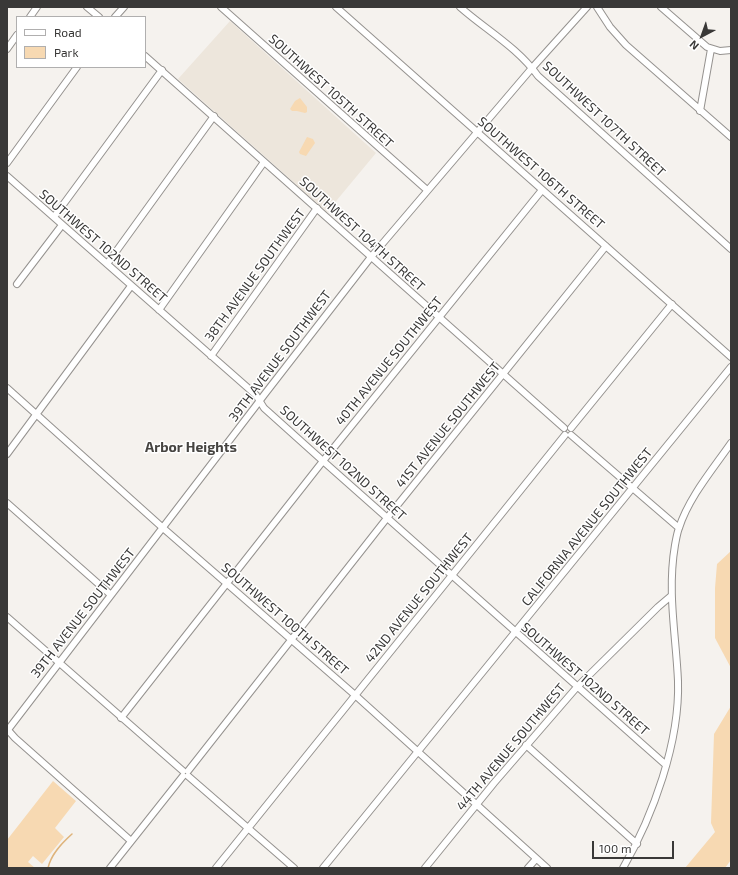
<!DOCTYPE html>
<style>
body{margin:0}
#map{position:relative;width:738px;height:875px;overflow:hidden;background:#f5f2ee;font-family:"Exo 2",sans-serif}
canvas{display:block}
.frame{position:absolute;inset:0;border:8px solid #393837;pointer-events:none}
.legend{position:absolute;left:16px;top:16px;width:130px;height:52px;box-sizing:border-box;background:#fff;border:1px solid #b0afaf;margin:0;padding:5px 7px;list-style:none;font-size:12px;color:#393837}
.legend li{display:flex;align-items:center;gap:8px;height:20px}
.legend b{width:20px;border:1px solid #b0afaf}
.north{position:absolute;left:682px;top:16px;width:40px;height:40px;-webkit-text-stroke:3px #fff;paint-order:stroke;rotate:221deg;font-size:11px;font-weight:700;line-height:16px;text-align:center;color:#393837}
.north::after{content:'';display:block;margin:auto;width:14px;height:18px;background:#393837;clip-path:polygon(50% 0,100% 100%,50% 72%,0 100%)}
.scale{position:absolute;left:592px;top:841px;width:82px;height:18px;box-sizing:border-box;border:2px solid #393837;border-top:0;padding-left:5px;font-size:12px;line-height:14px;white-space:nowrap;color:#393837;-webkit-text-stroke:3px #fff;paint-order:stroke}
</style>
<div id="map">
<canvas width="738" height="875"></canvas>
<div class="frame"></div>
<ul class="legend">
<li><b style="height:5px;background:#fff"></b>Road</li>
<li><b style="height:11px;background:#f7d9b2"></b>Park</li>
</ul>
<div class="north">N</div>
<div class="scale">100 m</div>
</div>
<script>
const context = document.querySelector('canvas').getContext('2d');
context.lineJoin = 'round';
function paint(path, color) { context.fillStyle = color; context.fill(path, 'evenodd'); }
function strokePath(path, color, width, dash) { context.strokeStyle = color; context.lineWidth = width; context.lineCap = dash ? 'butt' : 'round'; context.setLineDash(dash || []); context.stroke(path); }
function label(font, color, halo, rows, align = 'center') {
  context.font = font + ' "Exo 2",sans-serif'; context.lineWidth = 3; context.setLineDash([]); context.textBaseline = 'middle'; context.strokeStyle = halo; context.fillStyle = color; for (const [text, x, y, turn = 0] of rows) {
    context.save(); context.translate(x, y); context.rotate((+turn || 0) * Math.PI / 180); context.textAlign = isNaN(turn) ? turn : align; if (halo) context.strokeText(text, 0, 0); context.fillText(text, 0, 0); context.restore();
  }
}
paint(new Path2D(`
 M 230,21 L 376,153 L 327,212 L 178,79 Z`), '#ede6dc');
paint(new Path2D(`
 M 300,98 L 307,107 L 307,112 L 305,113 L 297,111 L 292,111 L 290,109 L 295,101 Z
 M 307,137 L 313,139 L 315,143 L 306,156 L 300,154 L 299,152 Z
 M 731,551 L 731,668 L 715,638 L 715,588 L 717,564 Z
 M 731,706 L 731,860 L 725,868 L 685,868 L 715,832 L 711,823 L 714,734 Z
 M 53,781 L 76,801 L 55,828 L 64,837 L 42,864 L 33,856 L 28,862 L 35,868 L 7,868 L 7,840 Z`), '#f7d9b2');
strokePath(new Path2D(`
 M 48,868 C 51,854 62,843 72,834`), '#deb37a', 1.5);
const minor = new Path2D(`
 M 87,7 L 99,17
 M 221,7 L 427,190
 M 336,7 L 731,357
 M 460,7 C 486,30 517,47 538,76 L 731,249
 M 597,7 L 610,27 L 626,45 L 731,137
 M 661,7 L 707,47 L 720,51 L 731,50
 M 30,17 L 37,7
 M 115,17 L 124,7
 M 7,49 L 17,35
 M 145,56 L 564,428
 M 700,111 L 711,49
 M 7,163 L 77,67
 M 7,176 L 256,395 L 264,408 L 323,461 L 666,765
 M 54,217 L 162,70
 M 107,264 L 214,116
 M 17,284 L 62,225
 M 159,310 L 264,162
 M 211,356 L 317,208
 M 7,388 L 163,528 L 355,695 L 547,868
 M 571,428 L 672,304
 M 571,435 L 679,528
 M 7,454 L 131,286
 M 7,503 L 111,595
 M 7,617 L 183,771
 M 121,718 L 323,461 L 542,190
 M 7,729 L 15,738 L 131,841
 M 7,731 L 255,407 L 264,395 L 371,257 L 532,68 L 587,7
 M 526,745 L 637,844
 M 188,771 L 387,518 L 606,246
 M 188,776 L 294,868
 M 110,868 L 183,776
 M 216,868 L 565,435
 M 323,868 L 731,367
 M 425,868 L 494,783 L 577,687 L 658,607 L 671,596
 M 528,868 L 536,859
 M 623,868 C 653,816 680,742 678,681 C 676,635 667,592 675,545 C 676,540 677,533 679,528 C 689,497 713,469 731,443`);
strokePath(minor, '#95928f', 8);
strokePath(minor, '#fff', 6);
label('13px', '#393837', '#fff', [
 ["SOUTHWEST 105TH STREET",331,91,42],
 ["SOUTHWEST 107TH STREET",604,119,43],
 ["SOUTHWEST 106TH STREET",541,173,41],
 ["SOUTHWEST 104TH STREET",362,234,42],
 ["SOUTHWEST 102ND STREET",103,246,41],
 ["38TH AVENUE SOUTHWEST",255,275,-54],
 ["39TH AVENUE SOUTHWEST",280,356,-53],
 ["40TH AVENUE SOUTHWEST",389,361,-51],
 ["41ST AVENUE SOUTHWEST",448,425,-51],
 ["SOUTHWEST 102ND STREET",343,463,42],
 ["CALIFORNIA AVENUE SOUTHWEST",587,527,-51],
 ["42ND AVENUE SOUTHWEST",419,598,-51],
 ["39TH AVENUE SOUTHWEST",83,613,-52],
 ["SOUTHWEST 100TH STREET",285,619,41],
 ["SOUTHWEST 102ND STREET",585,679,41],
 ["44TH AVENUE SOUTHWEST",511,747,-50]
]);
label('bold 14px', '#464441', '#fff', [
 ["Arbor Heights",191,447]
]);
</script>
